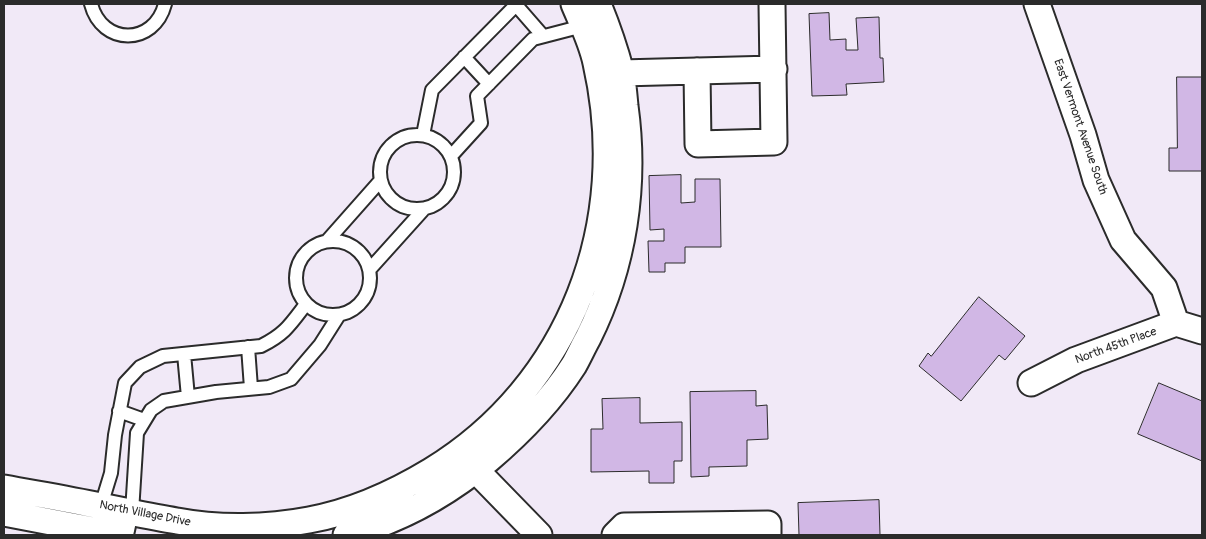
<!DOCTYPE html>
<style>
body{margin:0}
#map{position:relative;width:1206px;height:539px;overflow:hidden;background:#f1e9f7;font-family:Pangolin,sans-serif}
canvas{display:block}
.frame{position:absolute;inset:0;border:5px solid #2b2b2b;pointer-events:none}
</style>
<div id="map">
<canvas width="1206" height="539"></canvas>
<div class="frame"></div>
</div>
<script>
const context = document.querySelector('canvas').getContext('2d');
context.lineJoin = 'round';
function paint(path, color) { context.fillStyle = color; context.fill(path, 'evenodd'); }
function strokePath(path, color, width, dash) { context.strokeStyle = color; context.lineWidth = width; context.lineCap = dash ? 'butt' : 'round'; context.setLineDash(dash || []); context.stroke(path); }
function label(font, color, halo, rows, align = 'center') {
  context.font = font + ' Pangolin,sans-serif'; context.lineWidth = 4; context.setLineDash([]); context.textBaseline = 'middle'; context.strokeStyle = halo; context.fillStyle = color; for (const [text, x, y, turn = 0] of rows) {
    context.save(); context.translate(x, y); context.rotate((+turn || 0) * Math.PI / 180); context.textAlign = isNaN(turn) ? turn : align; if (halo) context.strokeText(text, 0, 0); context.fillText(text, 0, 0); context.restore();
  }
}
const building = new Path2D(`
 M 829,13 L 830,40 L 846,39 L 846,50 L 858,50 L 856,18 L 879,17 L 880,58 L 883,58 L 884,82 L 846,84 L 847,95 L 812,96 L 809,14 Z
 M 1177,77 L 1202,77 L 1202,171 L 1169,171 L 1169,148 L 1177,148 Z
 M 681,175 L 681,203 L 695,202 L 695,179 L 720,179 L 721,247 L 685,247 L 685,263 L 665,263 L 665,272 L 649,272 L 648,241 L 664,241 L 664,229 L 650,230 L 649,176 Z
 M 979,297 L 1025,336 L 1005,360 L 999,355 L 961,401 L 919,366 L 928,353 L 931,356 Z
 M 1159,383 L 1202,401 L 1202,461 L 1138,434 Z
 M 756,391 L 756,406 L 767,405 L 768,439 L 747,440 L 747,466 L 709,467 L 709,476 L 691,477 L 690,392 Z
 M 640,398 L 640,423 L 682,422 L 682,461 L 674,461 L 674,483 L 649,483 L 649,471 L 591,472 L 591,429 L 603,429 L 602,399 Z
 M 879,500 L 880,535 L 799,535 L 798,503 Z`);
paint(building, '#d1b7e5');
strokePath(building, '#2b2b2b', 1);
const service = new Path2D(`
 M 91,4 C 102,46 154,46 165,4
 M 516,5 L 543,36
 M 464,57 L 489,84
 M380 172a37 37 0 1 1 74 0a37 37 0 1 1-74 0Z
 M 423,135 L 432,90 L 517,4
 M 451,156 L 481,123 L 477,96 L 533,39 L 583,26
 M296 278a37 37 0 1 1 74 0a37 37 0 1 1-74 0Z
 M 327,241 L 381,180
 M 370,269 L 424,209
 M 248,347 L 251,388
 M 184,354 L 188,397
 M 119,411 L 144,420
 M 100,509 L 111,473 L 115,435 L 125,383 L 140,367 L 163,356 L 261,346 C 285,334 290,325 306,304
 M 127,535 L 132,512 L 137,433 L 151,410 L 164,401 L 216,392 L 269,387 L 291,379 L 320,345 L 339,315`);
const minor = new Path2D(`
 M 1037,4 L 1083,135 L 1096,180 L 1123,240 L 1164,288 L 1176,323
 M 697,71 L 698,144 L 774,142 L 772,4
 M 607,79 L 621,73 L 774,69
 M 1031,383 L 1076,360 L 1176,323 L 1202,331
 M 464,458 L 539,535
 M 4,488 C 36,494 68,499 100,506 C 126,511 151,517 177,521 C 219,529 267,528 309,520 C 353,512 393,494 431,471 C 572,385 632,222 596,63 C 592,43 582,23 574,4
 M 4,513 L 119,535
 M 346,535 C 399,521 446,495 488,460 C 521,432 551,401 574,365 C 579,356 583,347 588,338 C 624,266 636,185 625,106 C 624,95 623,83 621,72 C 615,49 607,26 598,4
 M 615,535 L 624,526 L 768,524 L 768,535`);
strokePath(service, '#2b2b2b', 16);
strokePath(minor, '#2b2b2b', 29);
strokePath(service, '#fff', 12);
strokePath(minor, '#fff', 25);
label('12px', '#2b2b2b', '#fff', [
 ["East Vermont Avenue South",1080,127,71],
 ["North 45th Place",1116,346,-20],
 ["North Village Drive",145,514,11]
]);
</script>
